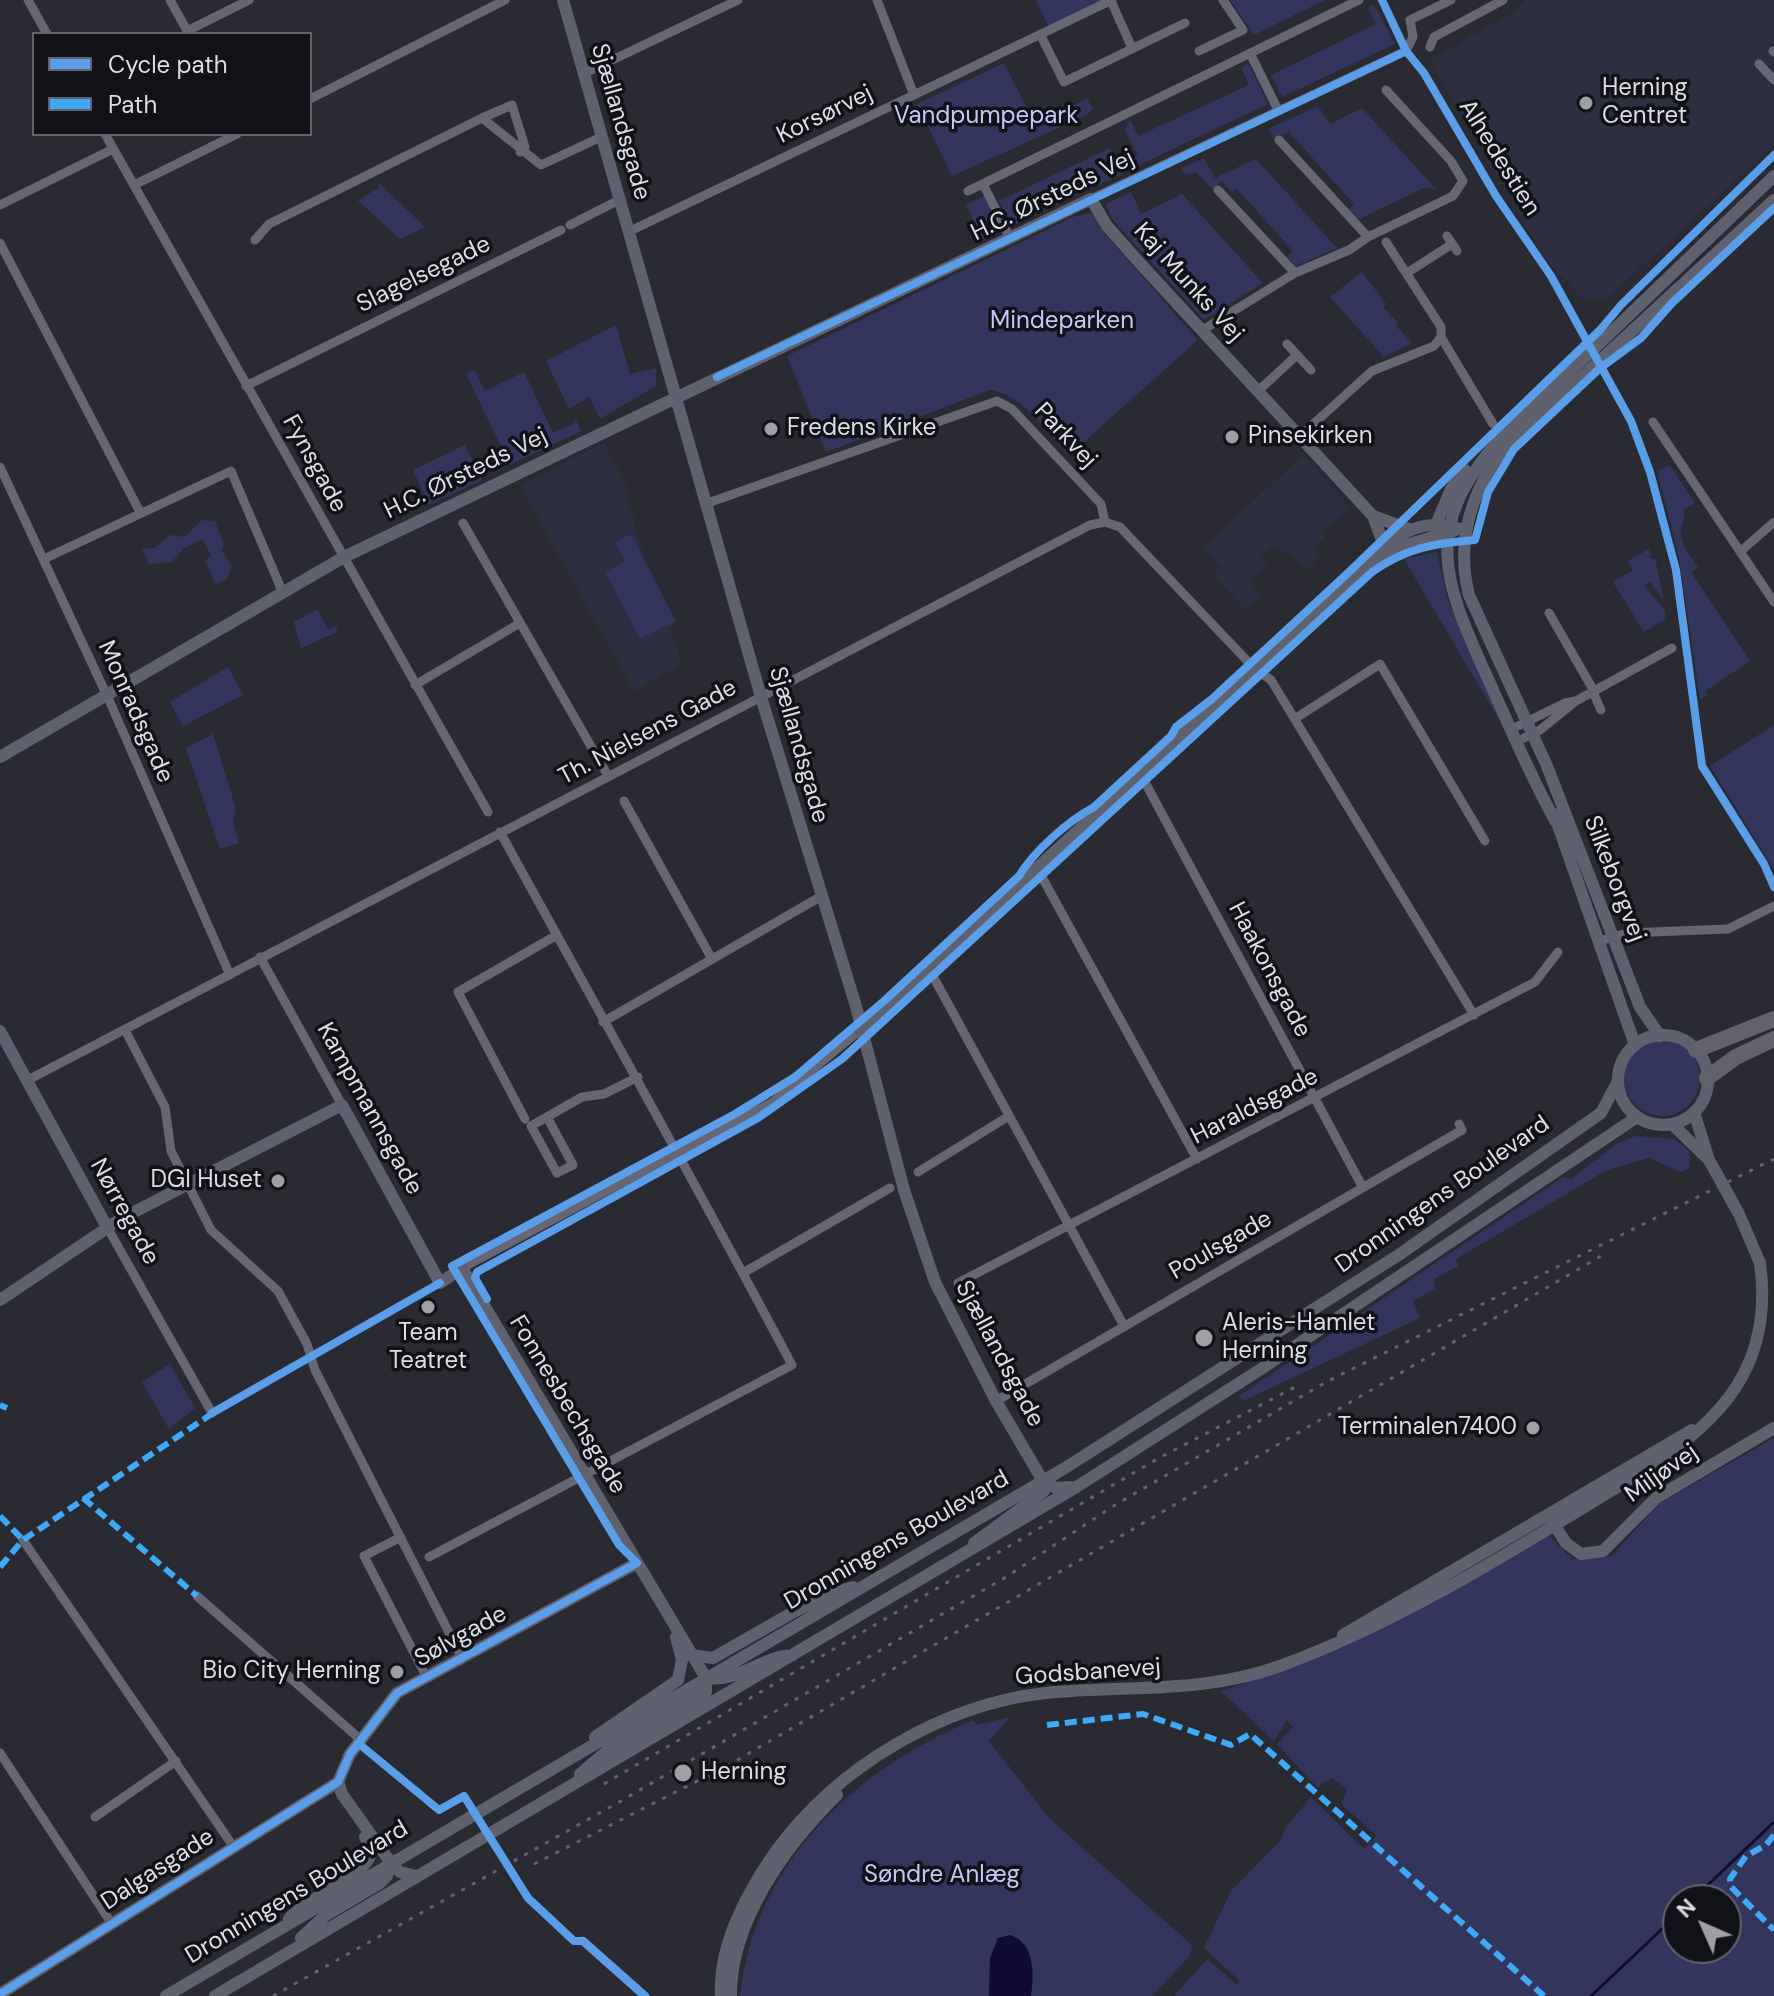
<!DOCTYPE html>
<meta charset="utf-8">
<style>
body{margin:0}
#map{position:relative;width:1774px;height:1996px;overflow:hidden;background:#2a2b32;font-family:"DM Sans",sans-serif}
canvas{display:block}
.legend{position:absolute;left:32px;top:32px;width:280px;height:104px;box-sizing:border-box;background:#111217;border:2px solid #62636a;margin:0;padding:10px 14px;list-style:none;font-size:24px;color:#dcdde6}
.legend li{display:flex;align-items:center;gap:16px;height:40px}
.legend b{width:40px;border:2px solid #62636a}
.north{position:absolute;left:1662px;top:1884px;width:80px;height:80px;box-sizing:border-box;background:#111217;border:2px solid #62636a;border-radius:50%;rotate:315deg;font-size:22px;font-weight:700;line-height:32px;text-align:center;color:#dcdde6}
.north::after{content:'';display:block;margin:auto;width:28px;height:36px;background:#9e9fa7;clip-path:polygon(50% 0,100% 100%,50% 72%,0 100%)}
</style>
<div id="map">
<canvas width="1774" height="1996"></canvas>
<ul class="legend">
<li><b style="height:10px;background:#5a9eea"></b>Cycle path</li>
<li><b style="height:10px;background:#3fa9f5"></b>Path</li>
</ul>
<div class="north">N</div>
</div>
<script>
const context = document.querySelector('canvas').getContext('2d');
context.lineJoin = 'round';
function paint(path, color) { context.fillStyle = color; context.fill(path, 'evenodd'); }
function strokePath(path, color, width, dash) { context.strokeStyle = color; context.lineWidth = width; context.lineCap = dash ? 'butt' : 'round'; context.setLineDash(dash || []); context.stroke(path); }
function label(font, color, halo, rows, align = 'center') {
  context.font = font + ' "DM Sans",sans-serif'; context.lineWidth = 7; context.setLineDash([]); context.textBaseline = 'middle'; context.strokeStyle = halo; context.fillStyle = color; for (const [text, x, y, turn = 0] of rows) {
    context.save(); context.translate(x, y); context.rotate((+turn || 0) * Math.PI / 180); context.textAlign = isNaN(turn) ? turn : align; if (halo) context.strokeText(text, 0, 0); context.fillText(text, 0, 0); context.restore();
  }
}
paint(new Path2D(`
 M 1525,0 L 1774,0 L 1774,145 L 1605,300 L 1581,298 L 1545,258 L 1430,60 L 1510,14 Z
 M 604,442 L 625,483 L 641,548 L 675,624 L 670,629 L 682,664 L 634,691 L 520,486 Z
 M 1303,455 L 1351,507 L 1323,532 L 1326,536 L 1313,548 L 1320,557 L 1306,570 L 1289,552 L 1285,554 L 1275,544 L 1261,557 L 1267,564 L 1249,581 L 1262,595 L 1245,610 L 1213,574 L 1221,567 L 1203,548 Z`), '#2d2e40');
paint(new Path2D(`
 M 1036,0 L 1105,0 L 1049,28 Z
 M 1230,0 L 1325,0 L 1254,35 Z
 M 1374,5 L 1395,44 L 1282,97 L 1271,75 L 1376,24 L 1368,8 Z
 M 1004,63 L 1035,124 L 1087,99 L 1093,109 L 1087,115 L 952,176 L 917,104 Z
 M 1249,64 L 1268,104 L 1135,167 L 1131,159 L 1138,155 L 1125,131 L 1130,119 L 1138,136 L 1249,85 L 1241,67 Z
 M 1318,106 L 1330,124 L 1362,108 L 1437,190 L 1426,187 L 1357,220 L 1348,210 L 1354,204 L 1289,132 L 1274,138 L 1268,129 Z
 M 1110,148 L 1117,165 L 1128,160 L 1132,169 L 1011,226 L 999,201 Z
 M 1204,158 L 1215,178 L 1256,159 L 1337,248 L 1296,266 L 1287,257 L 1293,251 L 1237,189 L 1232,192 L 1222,181 L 1212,189 L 1196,172 L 1185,175 L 1182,168 Z
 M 379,182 L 380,184 L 425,227 L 400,239 L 358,201 L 379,187 Z
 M 1131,192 L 1141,214 L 1182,194 L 1263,283 L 1204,320 L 1112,219 L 1106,204 Z
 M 984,196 L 1000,231 L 982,239 L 966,205 Z
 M 1092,213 L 1104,233 L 1198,340 L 1068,456 C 1047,432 1023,394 990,390 L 826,452 L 787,356 L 1075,216 Z
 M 1362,272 L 1386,304 L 1383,307 L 1398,323 L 1396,326 L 1412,343 L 1384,357 L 1330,297 Z
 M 616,325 L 630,374 L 656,368 L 656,386 L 600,419 L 589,397 L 569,409 L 546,361 Z
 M 474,370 L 485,391 L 524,372 L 553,433 L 575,423 L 575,418 L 581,431 L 510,465 L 466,374 Z
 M 465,445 L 482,480 L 429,505 L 413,470 Z
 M 1670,465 L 1695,503 L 1684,510 C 1686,519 1682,520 1681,529 C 1679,543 1690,555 1698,567 L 1691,572 L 1750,661 L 1705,691 L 1707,695 L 1700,700 L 1679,557 L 1657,471 Z
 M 202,520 L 215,521 L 224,545 L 222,550 L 232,566 L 227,579 L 216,585 L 205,561 L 211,555 L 202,539 L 183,549 L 172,562 L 149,564 L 142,549 L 155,548 L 170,535 L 185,537 Z
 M 631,534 L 676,621 L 640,639 L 605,572 L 625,561 L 615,543 Z
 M 1649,549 L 1651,559 L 1655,558 L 1664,601 L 1650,582 L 1644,585 L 1665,611 L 1665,619 L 1644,632 L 1613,582 L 1633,570 L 1628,561 Z
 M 1437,552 L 1448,601 L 1510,738 L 1404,559 Z
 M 317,609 L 328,629 L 336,626 L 337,632 L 301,648 L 294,622 Z
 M 228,667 L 243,695 L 183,726 L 170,702 Z
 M 1774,725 L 1774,870 L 1710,766 Z
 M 213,734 L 236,809 L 233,822 L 239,843 L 220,849 L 186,748 Z
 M1624 1078a38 38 0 1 1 76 0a38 38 0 1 1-76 0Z
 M 1636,1136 L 1674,1139 L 1689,1151 L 1690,1168 L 1680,1172 L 1649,1158 L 1607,1170 L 1456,1259 L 1458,1266 L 1434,1279 L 1435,1289 L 1413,1301 L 1420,1318 L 1243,1401 L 1239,1396 L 1563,1177 L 1571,1179 L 1616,1144 Z
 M 170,1364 L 195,1408 L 169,1429 L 142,1382 Z
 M 1774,1438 L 1774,1996 L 1174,1996 L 1207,1959 L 1236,1984 L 1240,1981 L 1204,1948 L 1231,1891 L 1281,1840 L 1285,1828 L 1311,1797 L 1364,1849 L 1377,1836 L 1341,1804 L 1347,1789 L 1332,1778 L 1317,1787 L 1277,1744 L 1293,1727 L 1287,1720 L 1274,1741 L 1221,1691 C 1337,1656 1441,1593 1546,1533 L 1572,1559 L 1612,1556 L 1657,1505 ZM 1678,1900 L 1726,1900 L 1726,1948 L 1678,1948 Z
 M 1010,1717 L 989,1741 L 1049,1818 L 1193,1946 L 1189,1957 L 1152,1996 L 740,1996 C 755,1863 854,1770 973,1720 L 977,1725 Z`), '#33355c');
paint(new Path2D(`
 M 1010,1935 C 1035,1943 1034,1974 1031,1996 L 989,1996 L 990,1958 L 998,1938 Z`), '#0f0b33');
strokePath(new Path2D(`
 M 1692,1900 L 1774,1822
 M 1591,1996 L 1678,1914`), '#0f0b33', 3);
strokePath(new Path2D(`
 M 116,1222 L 136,1211`), '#45464d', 12, [12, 6]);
strokePath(new Path2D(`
 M 28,0 L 47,34
 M 170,0 L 189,34
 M 877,0 L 914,95
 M 1111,1 L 1132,48
 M 187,31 L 249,0
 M 1040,34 L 1064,82 L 1185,23
 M 1430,47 L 1434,37 L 1503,0
 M 1199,51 L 1243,30 L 1223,0
 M 1773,51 L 1774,52
 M 1250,53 L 1278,110
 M 1759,64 L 1774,80
 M 583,74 L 738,0
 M 310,99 L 505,0
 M 482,118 L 512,105 L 525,147 L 520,152
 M 105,134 L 488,812
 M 1279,140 L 1368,237
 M 983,184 L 1010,238
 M 134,185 L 237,134
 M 1218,190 L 1295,273
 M 968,191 L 1359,0
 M 1091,199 L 1406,51 L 1413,37 L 1410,20 L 1451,0
 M 0,205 L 113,149
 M 570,225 L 619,200
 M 628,232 L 1112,0
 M 1447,236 L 1457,251
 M 255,240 L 269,224 L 482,118 L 541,165 L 601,137
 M 0,243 L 140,512
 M 1407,273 L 1452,244
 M 1201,331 L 1295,273 L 1349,250 L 1368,237 L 1453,196 L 1463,181 L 1451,161 L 1386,90
 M 1441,337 L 1493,424
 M 1287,344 L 1311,370
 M 246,386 L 561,230
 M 1257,392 L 1297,355
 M 1653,422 L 1774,602
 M 1300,436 L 1372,371 L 1434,346 L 1441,337 L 1441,327 L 1386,242
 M 0,467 L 109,700 L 230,975
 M 705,504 L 997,401 L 1012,409 L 1101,504 L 1105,522
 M 463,523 L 608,776
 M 1740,552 L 1774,522
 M 44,559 L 231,471 L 283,593
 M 1549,613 L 1594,691
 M 415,685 L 520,623
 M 1593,692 L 1601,710
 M 1296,718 L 1380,664 L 1485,841
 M 1518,726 L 1565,703 L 1576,701
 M 1524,738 L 1540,730 L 1576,701 L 1672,648
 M 1140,773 L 1362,1186
 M 624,801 L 712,959
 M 1034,870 L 1043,879 L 1197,1159
 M 1600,941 L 1627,933 L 1728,929 L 1774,906
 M 260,957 L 342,1105
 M 928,967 L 1124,1326
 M 603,1022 L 820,897
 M 125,1030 L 165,1107 L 171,1151 L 211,1230 L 278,1291 L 307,1344 L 315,1370 L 462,1658
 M 26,1081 L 1090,525 L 1105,522 L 1120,527 L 1254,668 L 1271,680 L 1474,1015
 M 547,1117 L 573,1165 L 557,1173 L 531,1126 L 582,1097 L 604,1094 L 638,1077
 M 525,1119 L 458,992 L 557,935
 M 918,1172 L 1009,1116
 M 107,1227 L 212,1413
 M 462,1268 L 773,1102 L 860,1030
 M 743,1273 L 890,1188
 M 958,1283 L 1535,982 L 1558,952
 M 996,1401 L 1462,1130 L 1459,1124
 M 401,1537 L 364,1556 L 427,1678
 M 23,1540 L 233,1846
 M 429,1557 L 792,1365 C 697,1186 598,1010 500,832
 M 197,1596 L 361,1740
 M 0,1753 L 112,1924
 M 95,1817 L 176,1761
 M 583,1941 L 645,1996`), '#666773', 9);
strokePath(new Path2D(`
 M 563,0 L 761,697 L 855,1003 L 904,1190 L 935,1282 L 996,1401 L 1043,1481 L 1056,1488 L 1070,1487
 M 1373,516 L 1411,530
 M 1437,522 L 1451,489 L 1465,470
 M 1373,565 L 1399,547 L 1454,531
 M 0,757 L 344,557 L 1091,199 L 1107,226 L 1137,260 L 1373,516 L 1384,545
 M 1554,814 L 1635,1045
 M 1556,822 C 1532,780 1513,734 1493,690 C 1447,587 1416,533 1500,439 L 1774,176
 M 860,1030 L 1354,578 C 1381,543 1420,511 1465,531
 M 0,1031 L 107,1227
 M1618 1080a45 45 0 1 1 90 0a45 45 0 1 1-90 0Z
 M 1660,1036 L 1640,1007 L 1547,766 L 1469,595 C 1456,543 1470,495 1501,452 L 1774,200
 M 1694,1112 L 1708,1157
 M 1672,1124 L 1709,1160
 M 136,1211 L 342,1105 L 440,1283 L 462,1268 L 706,1678
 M 0,1300 L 116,1222
 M 1551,1520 L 1566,1543 L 1581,1554 L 1603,1551 L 1656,1498 L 1774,1428
 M 974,1543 L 1044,1491 L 1043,1481
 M 1343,1635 L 1692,1430
 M 691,1655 L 713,1658 L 790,1614 L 830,1594 L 853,1587
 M 706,1678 C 739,1683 762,1656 793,1655
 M 595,1737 L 678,1680 L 682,1660 L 676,1637
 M 580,1774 L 607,1751 L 706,1692 L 706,1678
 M 416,1876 L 400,1872 L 391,1863 L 342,1794 L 338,1782 L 350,1754 L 397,1693 L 637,1563
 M 289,1919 C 307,1896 370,1877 372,1849 L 365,1837
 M 301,1938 L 326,1915 L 380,1883 L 387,1876 L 391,1863
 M 0,1994 L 338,1782
 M 166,1996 L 1065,1468 L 1400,1254 L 1601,1113 L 1618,1081
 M 215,1996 L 1078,1486 L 1261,1369 L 1637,1117
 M 721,1996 C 718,1945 748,1891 776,1851 C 837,1767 943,1704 1046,1693 C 1126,1685 1203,1694 1280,1666 C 1409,1619 1525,1542 1642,1472 C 1722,1421 1774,1365 1760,1263
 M 731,1996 C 730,1922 786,1845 837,1795`), '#60616e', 12);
strokePath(new Path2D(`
 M 1696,1050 L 1774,1019
 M 1707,1078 L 1736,1057 L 1774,1039`), '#61626c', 16);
strokePath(new Path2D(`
 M 604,1784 L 1159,1458 L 1301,1384
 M 534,1864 L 727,1766 L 1601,1256
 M 273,1996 L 621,1801 L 1006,1577 L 1115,1505 L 1328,1381 L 1774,1159`), '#63646e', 3, [4, 8]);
strokePath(new Path2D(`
 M 1709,1160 L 1739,1214 L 1760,1263`), '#60616e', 12);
strokePath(new Path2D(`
 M 0,1405 L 7,1408
 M 83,1498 L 197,1596
 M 0,1516 L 23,1540
 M 0,1567 L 23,1540 L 216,1411
 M 1047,1725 L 1143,1714 L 1231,1745 L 1250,1734 L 1544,1996
 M 1774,1835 L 1766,1845 L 1746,1856 L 1730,1879 L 1731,1887 L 1774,1930`), '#3fa9f5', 6, [12, 6]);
strokePath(new Path2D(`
 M 1382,0 L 1406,51 L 1424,73 L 1496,196 L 1551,276 L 1631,421 L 1650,472 L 1676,570 L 1702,766 L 1764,864 L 1774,887
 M 717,377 L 1406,51
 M 487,1299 L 475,1278 L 477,1272 L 758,1118 L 842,1059 L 1372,572 C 1406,548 1435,543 1475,540 L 1488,492 L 1514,449 L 1599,369 L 1641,338 L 1672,303 L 1774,208
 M 212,1413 L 440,1283
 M 637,1563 L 619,1545 L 452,1266 L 735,1114 L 795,1077 L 884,1001 L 1019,876 C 1034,851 1068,821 1094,807 L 1171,736 L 1176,727 L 1212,699 L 1349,572 L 1600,330 L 1621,305 L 1774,155
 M 358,1743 L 439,1810 L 464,1796 L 528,1898 L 574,1941 L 583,1941 L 645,1996
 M 0,1994 L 338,1782 L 350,1754 L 397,1693 L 637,1563`), '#5a9eea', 8);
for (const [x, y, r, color] of [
 [1586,103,8,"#9e9fa7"],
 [771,429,8,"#9e9fa7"],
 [1232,437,8,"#9e9fa7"],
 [278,1181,8,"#9e9fa7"],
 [428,1307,8,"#9e9fa7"],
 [1204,1338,10,"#9e9fa7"],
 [1533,1428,8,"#9e9fa7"],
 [397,1672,8,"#9e9fa7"],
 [683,1773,10,"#9e9fa7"]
]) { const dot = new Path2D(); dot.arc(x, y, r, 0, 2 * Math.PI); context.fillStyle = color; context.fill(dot); strokePath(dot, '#111217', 3); }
label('24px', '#dcdde6', '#111217', [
 ["Herning",1602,89],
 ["Centret",1602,117],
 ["Fredens Kirke",787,429],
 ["Pinsekirken",1248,437],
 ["DGI Huset",262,1181,"right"],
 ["Aleris-Hamlet",1222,1324],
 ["Herning",1222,1352],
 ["Team",428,1334,"center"],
 ["Teatret",428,1362,"center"],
 ["Terminalen7400",1517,1428,"right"],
 ["Bio City Herning",381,1672,"right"],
 ["Herning",701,1773]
], 'left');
label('24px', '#dcdde6', '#111217', [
 ["Korsørvej",825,115,-26],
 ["Sjællandsgade",620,122,74],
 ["Alhedestien",1499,158,58],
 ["H.C. Ørsteds Vej",1053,196,-26],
 ["Slagelsegade",424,275,-26],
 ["Kaj Munks Vej",1188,283,48],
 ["Parkvej",1065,436,47],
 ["Fynsgade",314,464,61],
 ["H.C. Ørsteds Vej",466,474,-26],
 ["Monradsgade",135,712,66],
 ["Th. Nielsens Gade",648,733,-28],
 ["Sjællandsgade",798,745,74],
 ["Silkeborgvej",1614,879,69],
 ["Haakonsgade",1269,970,62],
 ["Haraldsgade",1255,1107,-27],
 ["Kampmannsgade",369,1109,61],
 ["Dronningens Boulevard",1443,1195,-35],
 ["Nørregade",124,1212,61],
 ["Poulsgade",1221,1246,-30],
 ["Sjællandsgade",999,1354,62],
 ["Fonnesbechsgade",567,1405,59],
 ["Miljøvej",1662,1474,-35],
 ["Dronningens Boulevard",897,1541,-30],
 ["Sølvgade",461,1637,-29],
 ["Godsbanevej",1088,1673,-4],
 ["Dalgasgade",158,1870,-33],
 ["Dronningens Boulevard",297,1893,-31]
]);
label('24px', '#c2c9f8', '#111217', [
 ["Vandpumpepark",986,117],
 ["Mindeparken",1062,322],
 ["Søndre Anlæg",942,1876]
]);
</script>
